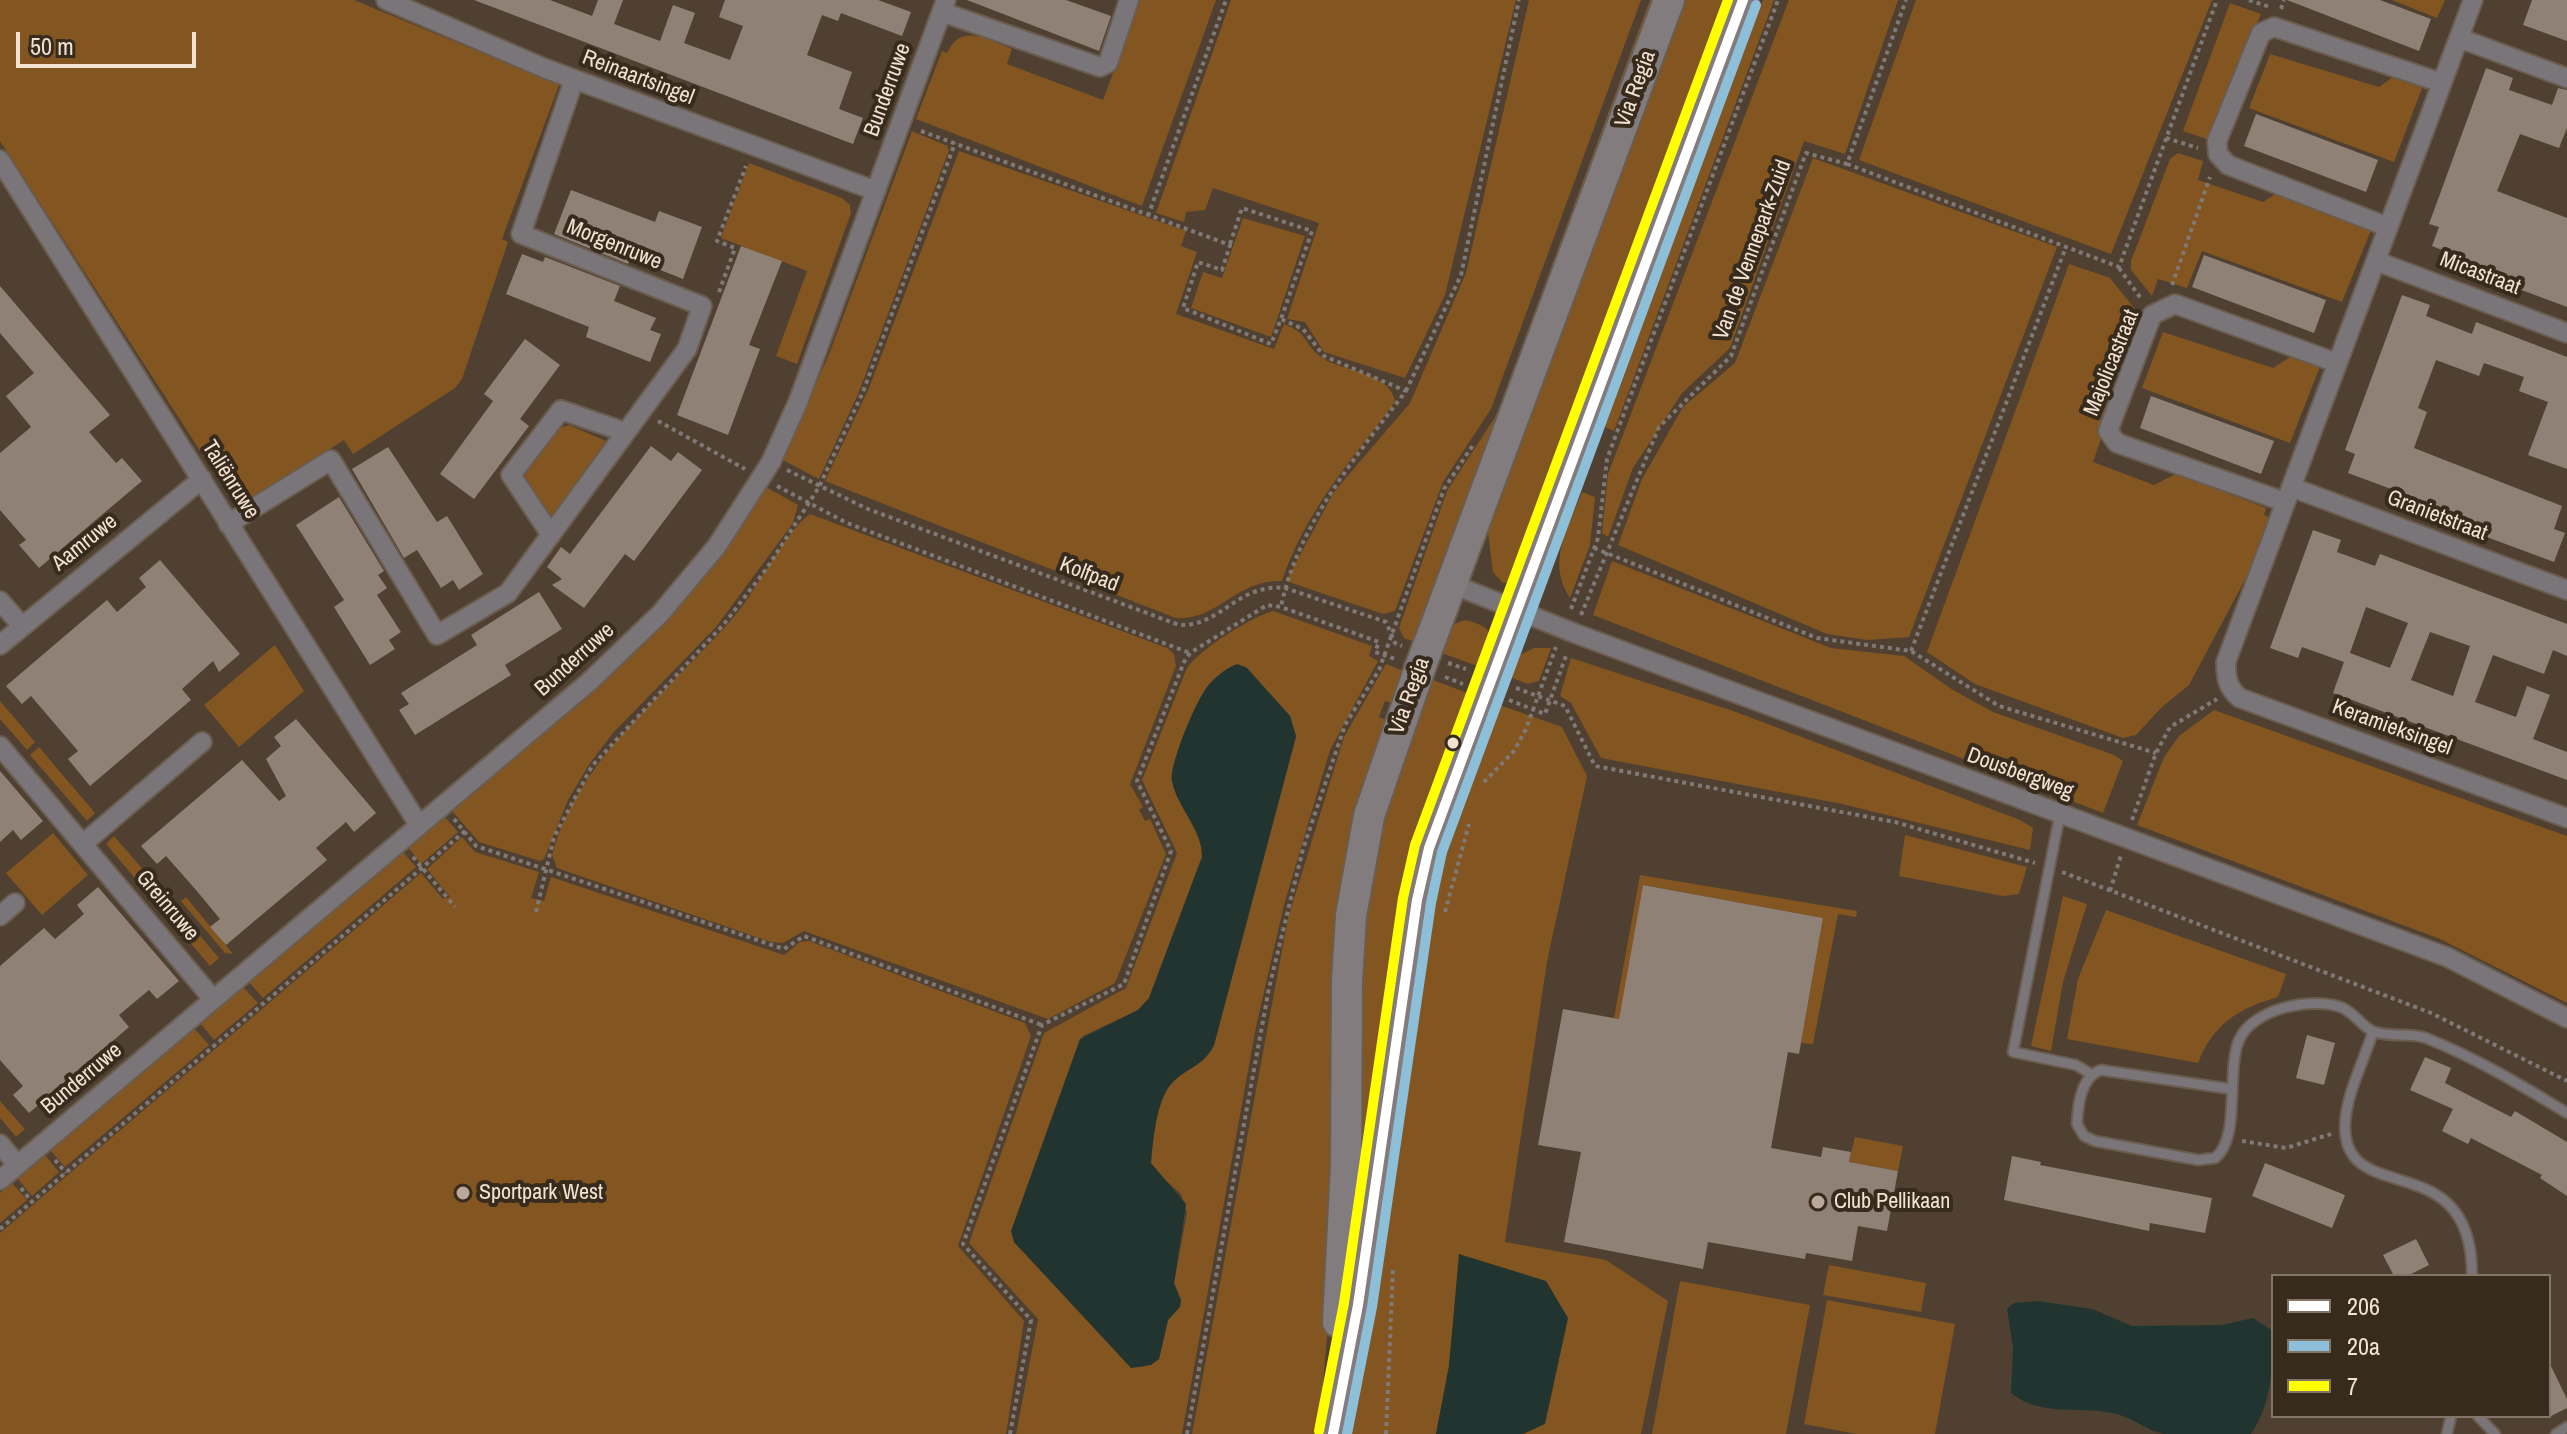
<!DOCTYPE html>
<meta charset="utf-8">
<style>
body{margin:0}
#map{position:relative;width:2567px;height:1434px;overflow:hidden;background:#4f4031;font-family:"Archivo Narrow",sans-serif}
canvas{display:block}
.legend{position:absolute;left:2271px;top:1274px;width:280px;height:144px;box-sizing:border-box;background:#372b1e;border:2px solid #827466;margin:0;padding:10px 14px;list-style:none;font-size:24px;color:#f3e2d2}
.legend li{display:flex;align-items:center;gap:16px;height:40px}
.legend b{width:40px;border:2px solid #827466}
.scale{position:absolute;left:16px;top:32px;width:180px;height:36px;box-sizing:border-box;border:4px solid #f3e2d2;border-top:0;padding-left:10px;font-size:24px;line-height:28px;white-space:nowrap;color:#f3e2d2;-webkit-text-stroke:6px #372b1e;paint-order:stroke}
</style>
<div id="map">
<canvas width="2567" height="1434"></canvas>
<ul class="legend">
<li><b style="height:10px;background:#fff"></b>206</li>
<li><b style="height:10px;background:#8dbfd9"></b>20a</li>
<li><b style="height:10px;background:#ff0"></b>7</li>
</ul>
<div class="scale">50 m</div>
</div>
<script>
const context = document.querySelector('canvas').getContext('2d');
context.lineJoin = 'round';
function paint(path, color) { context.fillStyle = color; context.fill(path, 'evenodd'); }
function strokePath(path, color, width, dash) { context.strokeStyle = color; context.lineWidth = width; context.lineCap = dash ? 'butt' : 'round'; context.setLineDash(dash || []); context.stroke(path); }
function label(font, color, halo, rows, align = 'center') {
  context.font = font + ' "Archivo Narrow",sans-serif'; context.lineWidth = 8; context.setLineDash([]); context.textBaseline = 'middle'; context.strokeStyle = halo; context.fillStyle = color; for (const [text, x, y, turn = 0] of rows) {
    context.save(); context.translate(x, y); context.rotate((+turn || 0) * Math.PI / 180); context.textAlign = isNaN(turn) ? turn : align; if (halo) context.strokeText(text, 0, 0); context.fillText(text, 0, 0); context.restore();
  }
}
paint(new Path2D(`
 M 0,0 L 354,0 L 559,85 L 502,239 L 508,242 L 462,379 L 455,388 L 353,454 L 344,440 L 237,508 L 0,141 Z
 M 1140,0 L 1216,0 L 1142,206 L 916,119 L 942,51 L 947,53 C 962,22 987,40 1012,49 L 1007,64 L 1103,100 Z
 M 1231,0 L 1516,0 L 1445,295 L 1405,378 L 1324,352 L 1305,322 L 1287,319 L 1319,223 L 1213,188 L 1205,210 L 1186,212 L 1184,222 L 1156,213 Z
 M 1529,0 L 1641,0 L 1491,409 L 1443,482 L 1395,611 L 1383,614 L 1286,581 L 1334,492 L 1410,403 L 1466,273 Z
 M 1650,0 L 1661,0 L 1421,644 L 1404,638 L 1399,628 L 1447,491 L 1497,414 Z
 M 1677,0 L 1737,0 L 1518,581 L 1503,583 L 1493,572 L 1488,532 L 1552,359 L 1587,242 Z
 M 1763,0 L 1774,0 L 1614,431 L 1605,427 Z
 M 1789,0 L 1898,0 L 1845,154 L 1804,141 L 1730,348 L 1682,393 L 1633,468 L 1608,537 L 1602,533 L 1608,474 Z
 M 1916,0 L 2212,0 L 2111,254 L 1859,160 Z
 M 2392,0 L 2445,0 L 2437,18 Z
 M 2230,3 L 2261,14 L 2212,141 L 2183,131 Z
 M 2270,54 L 2379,87 L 2397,74 L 2424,83 L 2394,162 L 2249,108 Z
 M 912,131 L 947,146 L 949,150 L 859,392 L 819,479 L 781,459 L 828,357 Z
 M 959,151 L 1186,231 L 1181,246 L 1197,252 L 1176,314 L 1274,349 L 1284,324 C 1310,334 1303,344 1321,357 C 1341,372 1389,371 1395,401 L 1390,409 C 1348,463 1304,515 1282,581 C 1236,579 1218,621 1176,618 L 825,481 L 869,388 Z
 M 2178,153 L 2203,161 L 2198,180 L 2263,202 L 2280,191 L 2373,225 L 2342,302 L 2202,251 L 2187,288 L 2158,279 L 2152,296 L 2131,270 L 2131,261 L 2170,159 Z
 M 1813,158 L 2057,247 L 1909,637 L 1868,640 L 1827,634 L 1618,545 L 1642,479 L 1683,407 L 1735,363 Z
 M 749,163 L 842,198 L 850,205 L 851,213 L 797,364 L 776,356 L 807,271 L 721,238 Z
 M 1243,218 L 1305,236 L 1271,337 L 1191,308 L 1203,272 L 1222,278 Z
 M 2069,264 L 2110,278 L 2143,319 L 2093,462 L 2154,485 L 2176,474 L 2266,508 L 2264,515 L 2271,518 L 2248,574 L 2189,685 L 2161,708 L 2136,735 L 2123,738 L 1975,684 L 1927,652 Z
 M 2163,332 L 2273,368 L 2295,354 L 2321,364 L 2290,443 L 2142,388 Z
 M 569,425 L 606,441 L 550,518 L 525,485 L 524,476 L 557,429 Z
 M 766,487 L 798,505 L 793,523 L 716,627 L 613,733 L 590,763 L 568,800 L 544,859 L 540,861 L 479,842 L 451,810 L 649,638 L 722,551 Z
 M 1582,492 L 1595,497 L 1590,545 L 1570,598 C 1546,562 1568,528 1582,492 Z
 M 810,514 L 1167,648 L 1174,654 L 1176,666 L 1130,784 L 1143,807 L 1139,810 L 1145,821 L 1150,819 L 1166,854 L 1115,983 L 1048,1019 L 804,931 L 783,943 L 771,942 L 557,868 L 552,855 C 580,753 672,691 737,613 C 759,586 784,533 810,514 Z
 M 1612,561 L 1831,648 L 1904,656 L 1953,690 L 1993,712 L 2114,755 L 2123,761 L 2103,813 L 1593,615 Z
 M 1273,611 L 1372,646 L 1369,656 L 1378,661 L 1330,750 L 1284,905 L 1256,1027 L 1182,1434 L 1016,1434 L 1038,1319 L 969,1243 L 1044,1033 L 1126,988 L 1177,853 L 1142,780 L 1187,668 C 1200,649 1251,617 1273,611 ZM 1244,666 L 1290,716 L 1296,737 L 1214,1045 C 1205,1063 1192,1067 1177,1078 C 1157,1093 1153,1139 1151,1163 L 1155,1171 L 1181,1194 L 1187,1213 L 1174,1283 L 1177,1308 L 1168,1320 L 1159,1359 L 1142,1367 L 1129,1364 L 1014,1242 L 1083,1036 L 1138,1010 L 1149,998 L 1202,857 C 1202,832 1181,811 1174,787 C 1167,765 1200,687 1220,674 C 1227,669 1237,668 1244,666 Z
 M 1464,620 C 1498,626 1494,642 1486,669 L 1436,651 L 1445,628 Z
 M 275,645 L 304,691 L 239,747 L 204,705 Z
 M 1534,648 L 1551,648 L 1539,681 L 1528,684 L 1502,674 L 1509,660 Z
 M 1571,658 L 1736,712 L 2020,820 L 2033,828 L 2030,850 L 1842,804 L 1601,758 L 1571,703 L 1560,696 Z
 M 1386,664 L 1404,671 L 1392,703 L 1385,701 L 1379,717 L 1392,723 L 1372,781 L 1319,1434 L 1192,1434 L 1288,918 L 1344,737 Z
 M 1425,677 L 1478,697 L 1446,782 L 1347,1288 L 1364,877 Z
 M 0,701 L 35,742 L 27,750 L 0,719 Z
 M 1491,702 L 1562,727 L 1587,776 L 1547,962 L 1505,1242 L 1606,1260 L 1668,1301 L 1641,1434 L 1508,1434 L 1460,1255 L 1449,1366 L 1436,1434 L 1344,1434 L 1410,1025 L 1430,927 L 1430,886 Z
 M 2214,710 L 2567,836 L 2567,1003 L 2440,939 L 2137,825 L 2164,757 L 2179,736 Z
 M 39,747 L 95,813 L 87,821 L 30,755 Z
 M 444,816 L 458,832 L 421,864 L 408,847 Z
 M 53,833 L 88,875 L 42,915 L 6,873 Z
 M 1905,835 L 2027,867 L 2019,894 L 2003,896 L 1899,876 Z
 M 114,836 L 171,902 L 162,910 L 106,844 Z
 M 462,837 L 475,852 L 539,872 L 531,898 L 544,901 L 551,877 L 784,955 L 800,942 L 809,941 L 1025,1023 L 1031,1036 L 958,1246 L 1024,1321 L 1006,1434 L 0,1434 L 0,1233 L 421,873 L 443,899 L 450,897 L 427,869 Z
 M 403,852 L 416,867 L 263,998 L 249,982 Z
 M 1640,875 L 1857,911 L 1856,917 L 1838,914 L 1813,1044 L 1801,1043 L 1823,918 L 1643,885 L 1619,1019 L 1614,1018 Z
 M 2063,896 L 2087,904 L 2063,982 L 2051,1051 L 2031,1046 Z
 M 186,897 L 233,954 L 225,953 L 181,901 Z
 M 175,907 L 219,958 L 210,966 L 166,914 Z
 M 2106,910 L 2286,974 L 2278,997 C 2239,1008 2213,1024 2198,1063 L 2067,1039 L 2078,979 Z
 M 243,987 L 258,1003 L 214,1040 L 200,1023 Z
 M 194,1028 L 209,1045 L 65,1167 L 50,1150 Z
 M 0,1101 L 25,1129 L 16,1137 L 0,1118 Z
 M 1855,1137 L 1903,1146 L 1898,1171 L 1849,1162 Z
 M 45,1155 L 59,1172 L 32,1196 L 18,1179 Z
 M 12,1183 L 27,1200 L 0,1223 L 0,1193 Z
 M 1829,1265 L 1926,1283 L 1921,1312 L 1823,1295 Z
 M 1680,1281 L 1810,1305 L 1786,1434 L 1652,1434 Z
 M 1827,1300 L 1955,1324 L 1935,1434 L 1856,1434 L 1804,1424 Z`), '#835520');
paint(new Path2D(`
 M 1237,664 L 1247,668 L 1290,716 L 1296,736 L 1214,1045 C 1204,1066 1187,1067 1172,1083 C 1156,1099 1153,1141 1151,1163 L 1186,1204 L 1174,1283 L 1181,1300 L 1180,1307 L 1168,1320 L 1159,1359 L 1151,1365 L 1131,1368 L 1014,1242 L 1011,1231 L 1080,1039 L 1138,1010 L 1149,998 L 1202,857 C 1203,829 1177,808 1172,781 C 1169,765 1196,701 1207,687 C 1215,677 1225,669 1237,664 Z
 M 1459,1254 L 1546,1281 L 1568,1318 L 1545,1424 L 1523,1434 L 1436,1434 L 1449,1366 Z
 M 2038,1301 L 2092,1309 L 2132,1326 L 2222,1325 L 2253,1318 L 2273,1331 C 2273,1367 2272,1403 2251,1434 C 2224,1434 2191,1434 2164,1434 C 2147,1431 2131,1416 2112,1413 C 2077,1406 2041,1417 2011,1393 L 2013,1347 L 2007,1309 L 2014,1303 Z`), '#213430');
paint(new Path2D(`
 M 474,0 L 550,0 L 592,16 L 598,0 L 623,0 L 614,24 L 660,41 L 673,5 L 695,13 L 684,43 L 730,60 L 743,26 L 719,17 L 725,0 L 878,0 L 911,12 L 902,36 L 841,13 L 838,21 L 822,15 L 807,55 L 852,72 L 839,109 L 863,118 L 853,144 Z
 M 967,0 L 1066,0 L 1111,16 L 1099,51 Z
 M 2287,0 L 2380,0 L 2431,19 L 2419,51 Z
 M 2532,0 L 2567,0 L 2567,41 L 2523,25 Z
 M 2486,68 L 2513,78 L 2509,90 L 2552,105 L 2558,88 L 2567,90 L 2567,128 L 2559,148 L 2520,134 L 2497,191 L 2567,218 L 2567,307 L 2487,277 L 2490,269 L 2432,246 L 2439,227 L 2429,224 Z
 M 2256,114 L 2378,160 L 2366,192 L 2244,146 Z
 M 571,190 L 655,222 L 659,211 L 702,227 L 683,279 L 630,258 L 628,264 L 554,234 Z
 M 741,246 L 782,261 L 749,345 L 760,349 L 728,435 L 677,415 Z
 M 522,254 L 543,262 L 545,257 L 620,286 L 614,301 L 656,318 L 650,330 L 661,334 L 650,362 L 586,337 L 589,327 L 506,294 Z
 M 2204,255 L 2326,300 L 2314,333 L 2192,287 Z
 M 0,286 L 110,415 L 89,432 L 116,463 L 122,458 L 142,481 L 39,568 L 19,545 L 26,540 L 0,510 L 0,453 L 31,427 L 6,396 L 34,373 L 0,333 Z
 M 2402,295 L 2430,305 L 2426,316 L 2472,334 L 2476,322 L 2567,357 L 2567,469 L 2528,455 L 2548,402 L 2519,391 L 2524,377 L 2484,363 L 2479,376 L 2436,360 L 2418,408 L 2427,412 L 2414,448 L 2562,506 L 2554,529 L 2565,533 L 2554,562 L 2398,504 L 2402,493 L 2348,473 L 2355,454 L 2345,450 Z
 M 525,339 L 560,365 L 520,419 L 529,426 L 474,499 L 440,474 L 493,401 L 484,394 Z
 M 2151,396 L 2274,441 L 2261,474 L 2140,428 Z
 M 651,446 L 671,461 L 678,452 L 702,470 L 634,561 L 625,554 L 584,608 L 552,585 L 562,579 L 547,567 L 561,547 L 570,554 Z
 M 388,447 L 437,522 L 447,516 L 483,574 L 459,590 L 453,580 L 441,588 L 417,550 L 404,558 L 352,469 Z
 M 339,497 L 384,571 L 378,575 L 387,588 L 377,595 L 401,632 L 389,640 L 395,649 L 370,665 L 334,607 L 344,600 L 296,525 Z
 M 2313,530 L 2341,540 L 2337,552 L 2375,566 L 2380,554 L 2567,624 L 2567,656 L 2553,650 L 2544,674 L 2493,655 L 2475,702 L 2516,717 L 2527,686 L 2550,695 L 2533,739 L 2567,752 L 2567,780 L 2333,693 L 2344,662 L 2302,647 L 2298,658 L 2270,648 ZM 2366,607 L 2408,623 L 2390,668 L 2350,653 ZM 2430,632 L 2470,646 L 2453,696 L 2411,680 Z
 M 160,560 L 240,654 L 219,672 L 213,661 L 182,689 L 191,700 L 90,786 L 68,759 L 78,751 L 31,696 L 22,704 L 6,686 L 107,600 L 117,612 L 146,587 L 139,578 Z
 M 539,592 L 562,629 L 505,665 L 511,675 L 415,735 L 399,710 L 409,704 L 401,693 L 477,645 L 471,635 Z
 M 296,719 L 376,813 L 354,832 L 346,822 L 316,848 L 327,860 L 226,945 L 210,927 L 220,919 L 196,890 L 166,856 L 157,864 L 141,846 L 242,760 L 279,801 L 286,796 L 266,759 L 281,746 L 274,737 Z
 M 0,771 L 43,821 L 21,840 L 13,830 L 0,842 Z
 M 1643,885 L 1823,918 L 1799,1054 L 1788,1052 L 1771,1148 L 1821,1157 L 1823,1147 L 1851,1152 L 1849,1162 L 1898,1171 L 1887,1231 L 1858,1226 L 1852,1261 L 1806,1253 L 1805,1259 L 1708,1242 L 1703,1269 L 1564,1242 L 1581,1152 L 1538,1145 L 1563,1009 L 1619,1019 Z
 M 98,887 L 179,981 L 157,999 L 149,990 L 119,1015 L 129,1027 L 29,1113 L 13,1095 L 23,1086 L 0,1060 L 0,966 L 44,928 L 55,939 L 84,914 L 77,905 Z
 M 2307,1035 L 2335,1043 L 2324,1085 L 2296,1078 Z
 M 2425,1057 L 2451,1068 L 2445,1083 L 2511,1117 L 2515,1111 L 2567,1142 L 2567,1196 L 2540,1178 L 2542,1175 L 2471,1138 L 2468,1144 L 2442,1131 L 2453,1109 L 2410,1090 Z
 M 2012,1156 L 2041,1162 L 2040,1165 L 2212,1198 L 2205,1233 L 2150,1223 L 2149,1231 L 2004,1200 Z
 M 2265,1163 L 2345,1195 L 2332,1228 L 2252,1196 Z
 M 2416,1239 L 2429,1265 L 2407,1276 L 2394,1276 L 2383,1255 Z
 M 2549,1362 L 2567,1399 L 2567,1408 L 2549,1417 Z`), '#908176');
const service = new Path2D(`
 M 2060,814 L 2013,1052 L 2076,1065 L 2091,1074
 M 2373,1032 C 2364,1060 2345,1097 2345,1127 C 2345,1209 2473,1144 2472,1276
 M 2231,1089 L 2101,1070 C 2081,1077 2078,1104 2077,1124 L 2084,1136 L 2095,1141 L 2198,1160 L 2215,1158 C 2241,1138 2226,1071 2239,1040 C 2253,1008 2313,996 2343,1008 C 2355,1014 2361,1025 2372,1031 C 2387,1038 2410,1032 2426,1038 C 2476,1058 2521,1085 2567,1113
 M 2478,1416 L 2495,1434
 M 2447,1434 L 2451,1416
 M 2556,1434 L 2567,1427`);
const minor = new Path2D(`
 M 386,0 L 544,68 L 876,191
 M 2473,0 L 2226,662 C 2226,677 2227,688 2240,698 L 2567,818
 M 942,12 L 1100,67 L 1108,63 L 1129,0
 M 2459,38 L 2567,78
 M 0,160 L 419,825
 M 2388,227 L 2228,165 L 2218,154 L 2217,141 L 2261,33 L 2274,27 L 2442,83
 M 2376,261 L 2567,333
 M 2291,487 L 2567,590
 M 2285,502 L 2117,443 L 2108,431 L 2152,315 L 2175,304 L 2337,363
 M 228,524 L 331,460 L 437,635 L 508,593 L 687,349 L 702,306 L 521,234 L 574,80
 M 551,535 L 511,475 L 561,410 L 625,432
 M 1452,584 L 1574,633 L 2447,957 L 2567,1018
 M 0,601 L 22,626
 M 0,645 L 202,479
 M 0,746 L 213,999
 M 84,843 L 202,742
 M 0,916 L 15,903
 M 0,1144 L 17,1165
 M 0,1180 L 589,682 L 660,614 L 717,546 L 771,462 L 798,402 L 946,0`);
const primary = new Path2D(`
 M 1338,1322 L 1346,1167 L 1347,981 L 1351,916 L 1369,816 L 1420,668 L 1669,0
 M 1333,1434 L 1358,1305 L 1417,900 L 1429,848 L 1743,0`);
strokePath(service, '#6a5d50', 13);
strokePath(minor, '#6a5d50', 22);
strokePath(primary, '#6a5d50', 34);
strokePath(new Path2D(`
 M 2249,0 L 2270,7
 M 2281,9 L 2284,0
 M 921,131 L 1230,245 L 1222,270 L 1198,262 L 1183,308 L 1271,344 L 1281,319 L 1303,329 L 1324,356 L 1406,391 C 1357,455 1297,526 1281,607
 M 2166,138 L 2198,148
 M 1847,164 L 2119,267 L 2217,0
 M 1148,216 L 1226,0
 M 1230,244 L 1242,208 L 1312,231 L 1281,319
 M 2119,268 L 2142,300
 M 2172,285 L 2210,177
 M 719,292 L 735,248 L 717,241 L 746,166
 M 1406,391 L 1461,275 L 1519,0
 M 658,421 L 745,469
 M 787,470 L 868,509 L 1179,625 C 1221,627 1237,583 1285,588 L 1386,622 L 1395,643 L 1402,646
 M 777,486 L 847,523 L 1190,653
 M 1594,548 L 1817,638 L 1911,651 L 1999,706 L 2156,753
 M 1571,609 L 1598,538 L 1607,459 L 1778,0
 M 1581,615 L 1659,427 L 1731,356 L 1806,153 L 1847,164 L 1906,0
 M 1911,651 L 2066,247
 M 1448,663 L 1466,669
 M 1445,677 L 1463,684
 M 1516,688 L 1565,706 L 1595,766 L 1895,822 L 2035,863
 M 1509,700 L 1545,714 L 1567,653
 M 1484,782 L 1514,751 L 1526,729 L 1556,647
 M 454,819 L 476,846 L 784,949 L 804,936 L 1042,1025
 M 2132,820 L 2156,753 L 2170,727 L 2217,699
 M 413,857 L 455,907
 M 2062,872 L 2431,1013 L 2567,1081
 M 2110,891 L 2121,855
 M 536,912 L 554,837 L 592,766 L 724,624 L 767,568 L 819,487 L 863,392 L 955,143
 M 1445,912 L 1469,824
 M 2242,1141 L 2286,1148 L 2331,1134
 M 55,1160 L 66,1173
 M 21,1188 L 32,1202
 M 0,1229 L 465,831
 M 1010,1434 L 1031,1320 L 963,1244 L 1042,1025 L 1124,984 L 1171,851 L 1137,781 L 1184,662 L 1190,653 L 1267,605 L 1281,607 L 1379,642 L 1375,652 L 1395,659
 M 1187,1434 L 1269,988 L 1303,849 L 1345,725 L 1379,670 L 1444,489 L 1473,445
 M 1386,1434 L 1393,1268`), '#7f7977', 4, [4, 4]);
strokePath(service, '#7a7578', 9);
strokePath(minor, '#7a7578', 18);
strokePath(primary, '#837c7e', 30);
strokePath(new Path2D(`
 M 1333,1434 L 1358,1305 L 1417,900 L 1429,848 L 1743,0`), '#fff', 10);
strokePath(new Path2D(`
 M 1347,1434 L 1372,1307 L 1431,903 L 1442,852 L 1756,5`), '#8dbfd9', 10);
strokePath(new Path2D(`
 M 1319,1431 L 1344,1303 L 1403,898 L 1415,845 L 1728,0`), '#ff0', 10);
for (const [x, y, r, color] of [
 [1453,743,7,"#f3e2d2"],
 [463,1193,8,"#baa99a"],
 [1818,1202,8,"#baa99a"]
]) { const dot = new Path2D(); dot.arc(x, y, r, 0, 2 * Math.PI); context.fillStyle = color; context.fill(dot); strokePath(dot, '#372b1e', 3); }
label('22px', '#f3e2d2', '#372b1e', [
 ["Reinaartsingel",638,78,21],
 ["Via Regia",1636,89,-70],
 ["Bunderruwe",888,90,-70],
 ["Morgenruwe",614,245,22],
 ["Van de Vennepark-Zuid",1753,250,-70],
 ["Micastraat",2480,274,21],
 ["Majolicastraat",2112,363,-68],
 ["Taliënruwe",230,480,58],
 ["Granietstraat",2437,516,21],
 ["Aamruwe",85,543,-39],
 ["Kolfpad",1089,575,21],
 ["Bunderruwe",575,660,-42],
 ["Via Regia",1410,696,-70],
 ["Keramieksingel",2392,728,20],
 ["Dousbergweg",2020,774,20],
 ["Greinruwe",167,906,50],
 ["Bunderruwe",82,1079,-40]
]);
label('22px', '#f3e2d2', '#372b1e', [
 ["Sportpark West",479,1193],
 ["Club Pellikaan",1834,1202]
], 'left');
</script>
